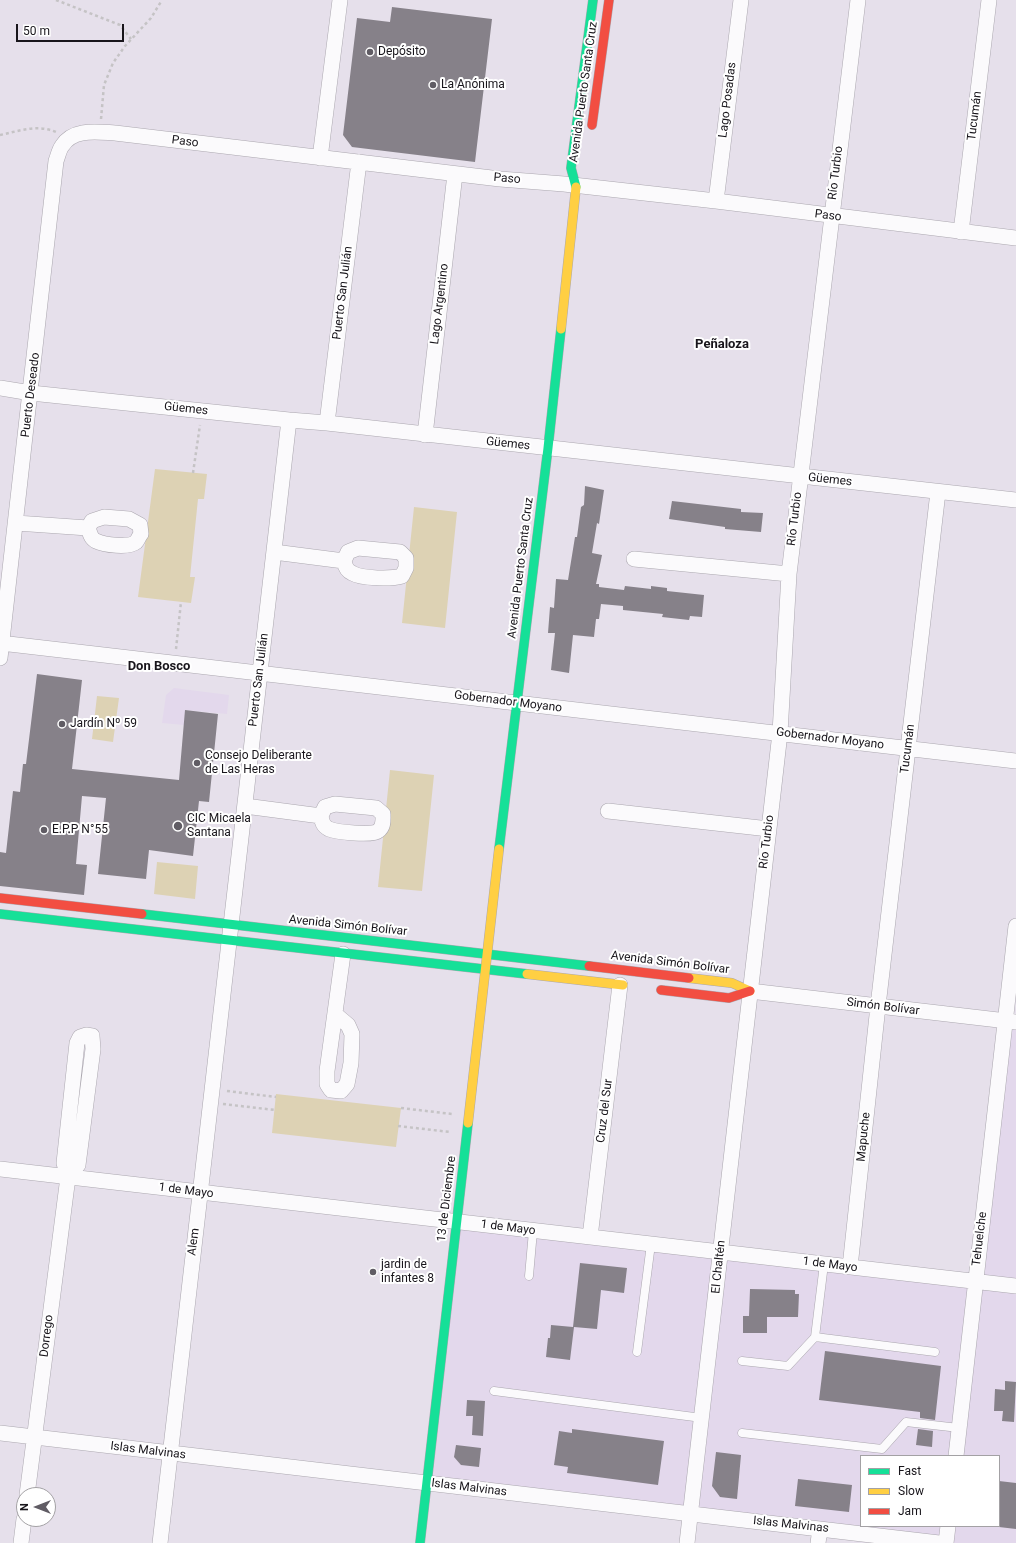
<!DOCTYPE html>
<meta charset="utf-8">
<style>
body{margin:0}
#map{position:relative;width:1016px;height:1543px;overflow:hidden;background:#e6e0eb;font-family:Roboto,sans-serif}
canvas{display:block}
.legend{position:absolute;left:860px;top:1455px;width:140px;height:72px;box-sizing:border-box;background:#fff;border:1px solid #a3a1a4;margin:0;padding:5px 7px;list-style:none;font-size:12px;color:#18151b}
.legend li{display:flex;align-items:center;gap:8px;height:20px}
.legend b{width:20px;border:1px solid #a3a1a4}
.north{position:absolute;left:16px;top:1487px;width:40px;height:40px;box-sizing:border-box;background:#fff;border:1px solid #a3a1a4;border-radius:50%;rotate:270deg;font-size:11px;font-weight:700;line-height:16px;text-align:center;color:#18151b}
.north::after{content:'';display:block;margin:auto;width:14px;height:18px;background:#605c64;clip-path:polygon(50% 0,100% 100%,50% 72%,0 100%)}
.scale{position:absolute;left:16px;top:24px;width:108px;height:18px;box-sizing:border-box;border:2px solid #18151b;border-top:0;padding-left:5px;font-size:12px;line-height:14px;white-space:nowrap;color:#18151b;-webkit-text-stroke:3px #fff;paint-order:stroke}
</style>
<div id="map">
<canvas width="1016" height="1543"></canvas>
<ul class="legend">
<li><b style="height:5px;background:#16e098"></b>Fast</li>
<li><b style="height:5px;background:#ffcf43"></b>Slow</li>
<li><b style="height:5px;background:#f24e42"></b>Jam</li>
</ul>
<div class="north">N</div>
<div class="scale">50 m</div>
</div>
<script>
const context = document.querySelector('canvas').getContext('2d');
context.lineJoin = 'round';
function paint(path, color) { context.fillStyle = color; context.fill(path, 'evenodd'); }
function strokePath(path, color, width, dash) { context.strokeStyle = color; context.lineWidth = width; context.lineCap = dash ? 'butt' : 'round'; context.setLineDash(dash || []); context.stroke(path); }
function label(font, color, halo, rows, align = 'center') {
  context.font = font + ' Roboto,sans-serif'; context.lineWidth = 4; context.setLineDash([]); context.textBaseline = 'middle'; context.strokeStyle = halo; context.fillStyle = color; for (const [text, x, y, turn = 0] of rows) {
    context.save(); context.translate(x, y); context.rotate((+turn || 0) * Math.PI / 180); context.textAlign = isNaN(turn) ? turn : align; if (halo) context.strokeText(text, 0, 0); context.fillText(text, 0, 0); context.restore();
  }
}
paint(new Path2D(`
 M 174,688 L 229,695 L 227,714 L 185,710 L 184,725 L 162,723 L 166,695 Z
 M 1005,1021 L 1016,1022 L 1016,1543 L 939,1543 L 427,1483 L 456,1222 L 975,1281 ZM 861,1456 L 999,1456 L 999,1526 L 861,1526 Z`), '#e3d8ec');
paint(new Path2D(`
 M 155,469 L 207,474 L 204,499 L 198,499 L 190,577 L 195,577 L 191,603 L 138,597 Z
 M 414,507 L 457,512 L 445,628 L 402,623 Z
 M 97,696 L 119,698 L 113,742 L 92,739 Z
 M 390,770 L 434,775 L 422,891 L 378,887 Z
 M 157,862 L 198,866 L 195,899 L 154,894 Z
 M 276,1094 L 401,1108 L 396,1147 L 272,1133 Z`), '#ddd2b4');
paint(new Path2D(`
 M 392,7 L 492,19 L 475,162 L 352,147 L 343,135 L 357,18 L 390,22 Z
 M 585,486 L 604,490 L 599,524 L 597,523 L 592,553 L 602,555 L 596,584 L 599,584 L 599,587 L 624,590 L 625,586 L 651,589 L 651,586 L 667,588 L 667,591 L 704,595 L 702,617 L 690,616 L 689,620 L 662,617 L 663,614 L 623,610 L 623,606 L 601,604 L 599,619 L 596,619 L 594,637 L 573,635 L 569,673 L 551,670 L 555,633 L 548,633 L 550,607 L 554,608 L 556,579 L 568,580 L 575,537 L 577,537 L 581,507 L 584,505 Z
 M 672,501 L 741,509 L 741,512 L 763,513 L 761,532 L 725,529 L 725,527 L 669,519 Z
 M 37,674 L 82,680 L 72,769 L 179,780 L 185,710 L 218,714 L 209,802 L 199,801 L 193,856 L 149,850 L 146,879 L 98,874 L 106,798 L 82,796 L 76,864 L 87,865 L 84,895 L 0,886 L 0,852 L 6,853 L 13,791 L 20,792 L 23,764 L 26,764 Z
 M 580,1263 L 627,1268 L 624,1293 L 601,1290 L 597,1329 L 574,1327 L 570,1360 L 546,1357 L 548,1338 L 550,1338 L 551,1325 L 573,1327 Z
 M 750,1289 L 795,1290 L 795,1294 L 799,1294 L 798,1317 L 767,1317 L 767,1333 L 743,1333 L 743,1316 L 749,1316 Z
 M 825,1351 L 941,1366 L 935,1420 L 920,1418 L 920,1412 L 819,1400 Z
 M 1005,1381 L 1016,1382 L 1014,1422 L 1002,1421 L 1003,1411 L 994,1411 L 995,1389 L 1005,1390 Z
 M 467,1400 L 485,1401 L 483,1436 L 472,1435 L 473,1416 L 466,1416 Z
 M 572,1429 L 664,1441 L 658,1485 L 567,1473 L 568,1467 L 554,1465 L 559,1431 L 572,1433 Z
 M 918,1429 L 933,1431 L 932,1447 L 916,1445 Z
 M 456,1445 L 481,1448 L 479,1467 L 461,1465 L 454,1457 Z
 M 716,1452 L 741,1455 L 737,1499 L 720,1497 L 712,1486 Z
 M 798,1479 L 852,1485 L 849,1512 L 795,1506 Z
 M 999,1481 L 1016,1483 L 1016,1529 L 999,1527 Z`), '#868189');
const lane = new Path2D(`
 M 824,1264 L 815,1337 L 935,1352
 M 529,1276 L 533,1231
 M 637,1352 L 651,1244
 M 742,1361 L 788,1366 L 815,1337
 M 494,1391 L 702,1418
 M 742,1433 L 882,1449 L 906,1422 L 959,1428`);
const street = new Path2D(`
 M 320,158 L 340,0
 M 716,201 L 741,0
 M 961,232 L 989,0
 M 0,388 L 31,393 L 289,420 L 327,423 L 1016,500
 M 327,423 L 359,162
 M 425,435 L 455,174
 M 16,523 L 88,528 C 90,533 91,539 96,541 C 104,545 129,548 136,542 C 138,540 139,536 141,534 L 140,525 L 129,519 L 104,517 L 92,521 L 88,528
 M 274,552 L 344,561 C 345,566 347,571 352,573 C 362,579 392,579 402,576 L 406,568 L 406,558 L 400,552 L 358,548 L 348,552 L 344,561
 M 634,559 L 789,574
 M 0,643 L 1016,761
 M 0,658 L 56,161 C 58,156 59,150 62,146 C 73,128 97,132 115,133 L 500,179 L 564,184 L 716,201 L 1016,238
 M 245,806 L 321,816 C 322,822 323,826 329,829 C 336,832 373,836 378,831 C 384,827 383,820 383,814 L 376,808 L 335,804 L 325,807 L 321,816
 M 608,811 L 769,829
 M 750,991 L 1016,1022
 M 335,1014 L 348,1025 L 352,1034 L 351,1063 L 347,1084 L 341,1091 L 331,1090 L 327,1084 L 327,1071 L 343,954
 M 0,1169 L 1016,1286
 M 590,1237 L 620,985
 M 850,1267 L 878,1006 L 938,492
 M 0,1433 L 939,1543
 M 956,1456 L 1016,926
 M 27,1495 L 68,1177 L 64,1163 L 77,1043 L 80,1037 L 86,1035 L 92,1036 L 93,1049 L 78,1165 L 68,1177
 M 21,1543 L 24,1519
 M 160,1543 L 289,420
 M 687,1543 L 780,733 L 789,574 L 858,0
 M 818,1543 L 820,1529
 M 946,1543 L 948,1526`);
const fast = new Path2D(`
 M 576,187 L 571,168 L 593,0
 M 499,849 L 548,448 L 561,329
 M 0,914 L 527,974
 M 142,914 L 589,966
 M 420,1543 L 468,1123`);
const slow = new Path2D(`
 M 561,329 L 576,187
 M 527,974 L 623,985
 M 689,978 L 732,983 L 750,991
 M 468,1123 L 499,849`);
const jam = new Path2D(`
 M 592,125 L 609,0
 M 0,898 L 142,914
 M 589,966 L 689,978
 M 661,990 L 729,998 L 750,991`);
strokePath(lane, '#aba7af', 9);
strokePath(street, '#aba7af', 16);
strokePath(fast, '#aba7af', 10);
strokePath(slow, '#aba7af', 10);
strokePath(jam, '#aba7af', 10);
strokePath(new Path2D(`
 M 56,0 L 120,25 L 131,39
 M 101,119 L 104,85 L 113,63 L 125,46 L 151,18 L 162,0
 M 0,135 C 19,131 37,124 56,132
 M 193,473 L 200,425
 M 176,649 L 181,602
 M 227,1091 L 276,1097
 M 223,1104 L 275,1110
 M 401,1108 L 452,1114
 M 398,1126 L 450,1132`), '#c5c3c5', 2.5, [3, 3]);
strokePath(lane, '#fbfafc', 8);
strokePath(street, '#fbfafc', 15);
strokePath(fast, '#16e098', 9);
strokePath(slow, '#ffcf43', 9);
strokePath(jam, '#f24e42', 9);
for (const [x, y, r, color] of [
 [370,52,4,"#605c64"],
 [433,85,4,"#605c64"],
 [62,724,4,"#605c64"],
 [197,763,4,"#605c64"],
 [178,826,5,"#605c64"],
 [44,830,4,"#605c64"],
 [373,1272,4,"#605c64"]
]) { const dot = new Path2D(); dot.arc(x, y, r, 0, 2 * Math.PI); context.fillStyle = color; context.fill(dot); strokePath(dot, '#fff', 1.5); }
label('12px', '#18151b', '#fff', [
 ["Depósito",378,52],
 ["La Anónima",441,85],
 ["Jardín Nº 59",70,724],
 ["Consejo Deliberante",205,756],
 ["de Las Heras",205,770],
 ["CIC Micaela",187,819],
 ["Santana",187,833],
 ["E.P.P N°55",52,830],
 ["jardin de",381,1265],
 ["infantes 8",381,1279]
], 'left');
label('12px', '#18151b', '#fff', [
 ["Avenida Puerto Santa Cruz",584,92,-82],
 ["Lago Posadas",728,100,-83],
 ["Tucumán",975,116,-83],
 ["Paso",185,142,7],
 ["Río Turbio",836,173,-83],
 ["Paso",507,179,5],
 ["Paso",828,216,7],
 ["Puerto San Julián",343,293,-83],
 ["Lago Argentino",440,304,-83],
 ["Puerto Deseado",31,395,-83],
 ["Güemes",186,409,6],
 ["Güemes",508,444,6],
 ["Güemes",830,480,6],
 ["Río Turbio",795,519,-83],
 ["Avenida Puerto Santa Cruz",521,568,-83],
 ["Puerto San Julián",259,680,-83],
 ["Gobernador Moyano",508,702,7],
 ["Gobernador Moyano",830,739,7],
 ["Tucumán",908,749,-83],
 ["Río Turbio",767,842,-83],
 ["Avenida Simón Bolívar",348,926,6],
 ["Avenida Simón Bolívar",670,963,7],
 ["Simón Bolívar",883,1007,7],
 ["Cruz del Sur",605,1111,-83],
 ["Mapuche",864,1137,-84],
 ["1 de Mayo",186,1191,7],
 ["13 de Diciembre",447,1199,-83],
 ["1 de Mayo",508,1228,7],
 ["Tehuelche",980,1239,-83],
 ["Alem",194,1242,-83],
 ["1 de Mayo",830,1265,7],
 ["El Chaltén",719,1267,-84],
 ["Dorrego",47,1336,-83],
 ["Islas Malvinas",148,1451,7],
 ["Islas Malvinas",469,1488,7],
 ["Islas Malvinas",791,1525,6]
]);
label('bold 13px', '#18151b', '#fff', [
 ["Peñaloza",722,345],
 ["Don Bosco",159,667]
]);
</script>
